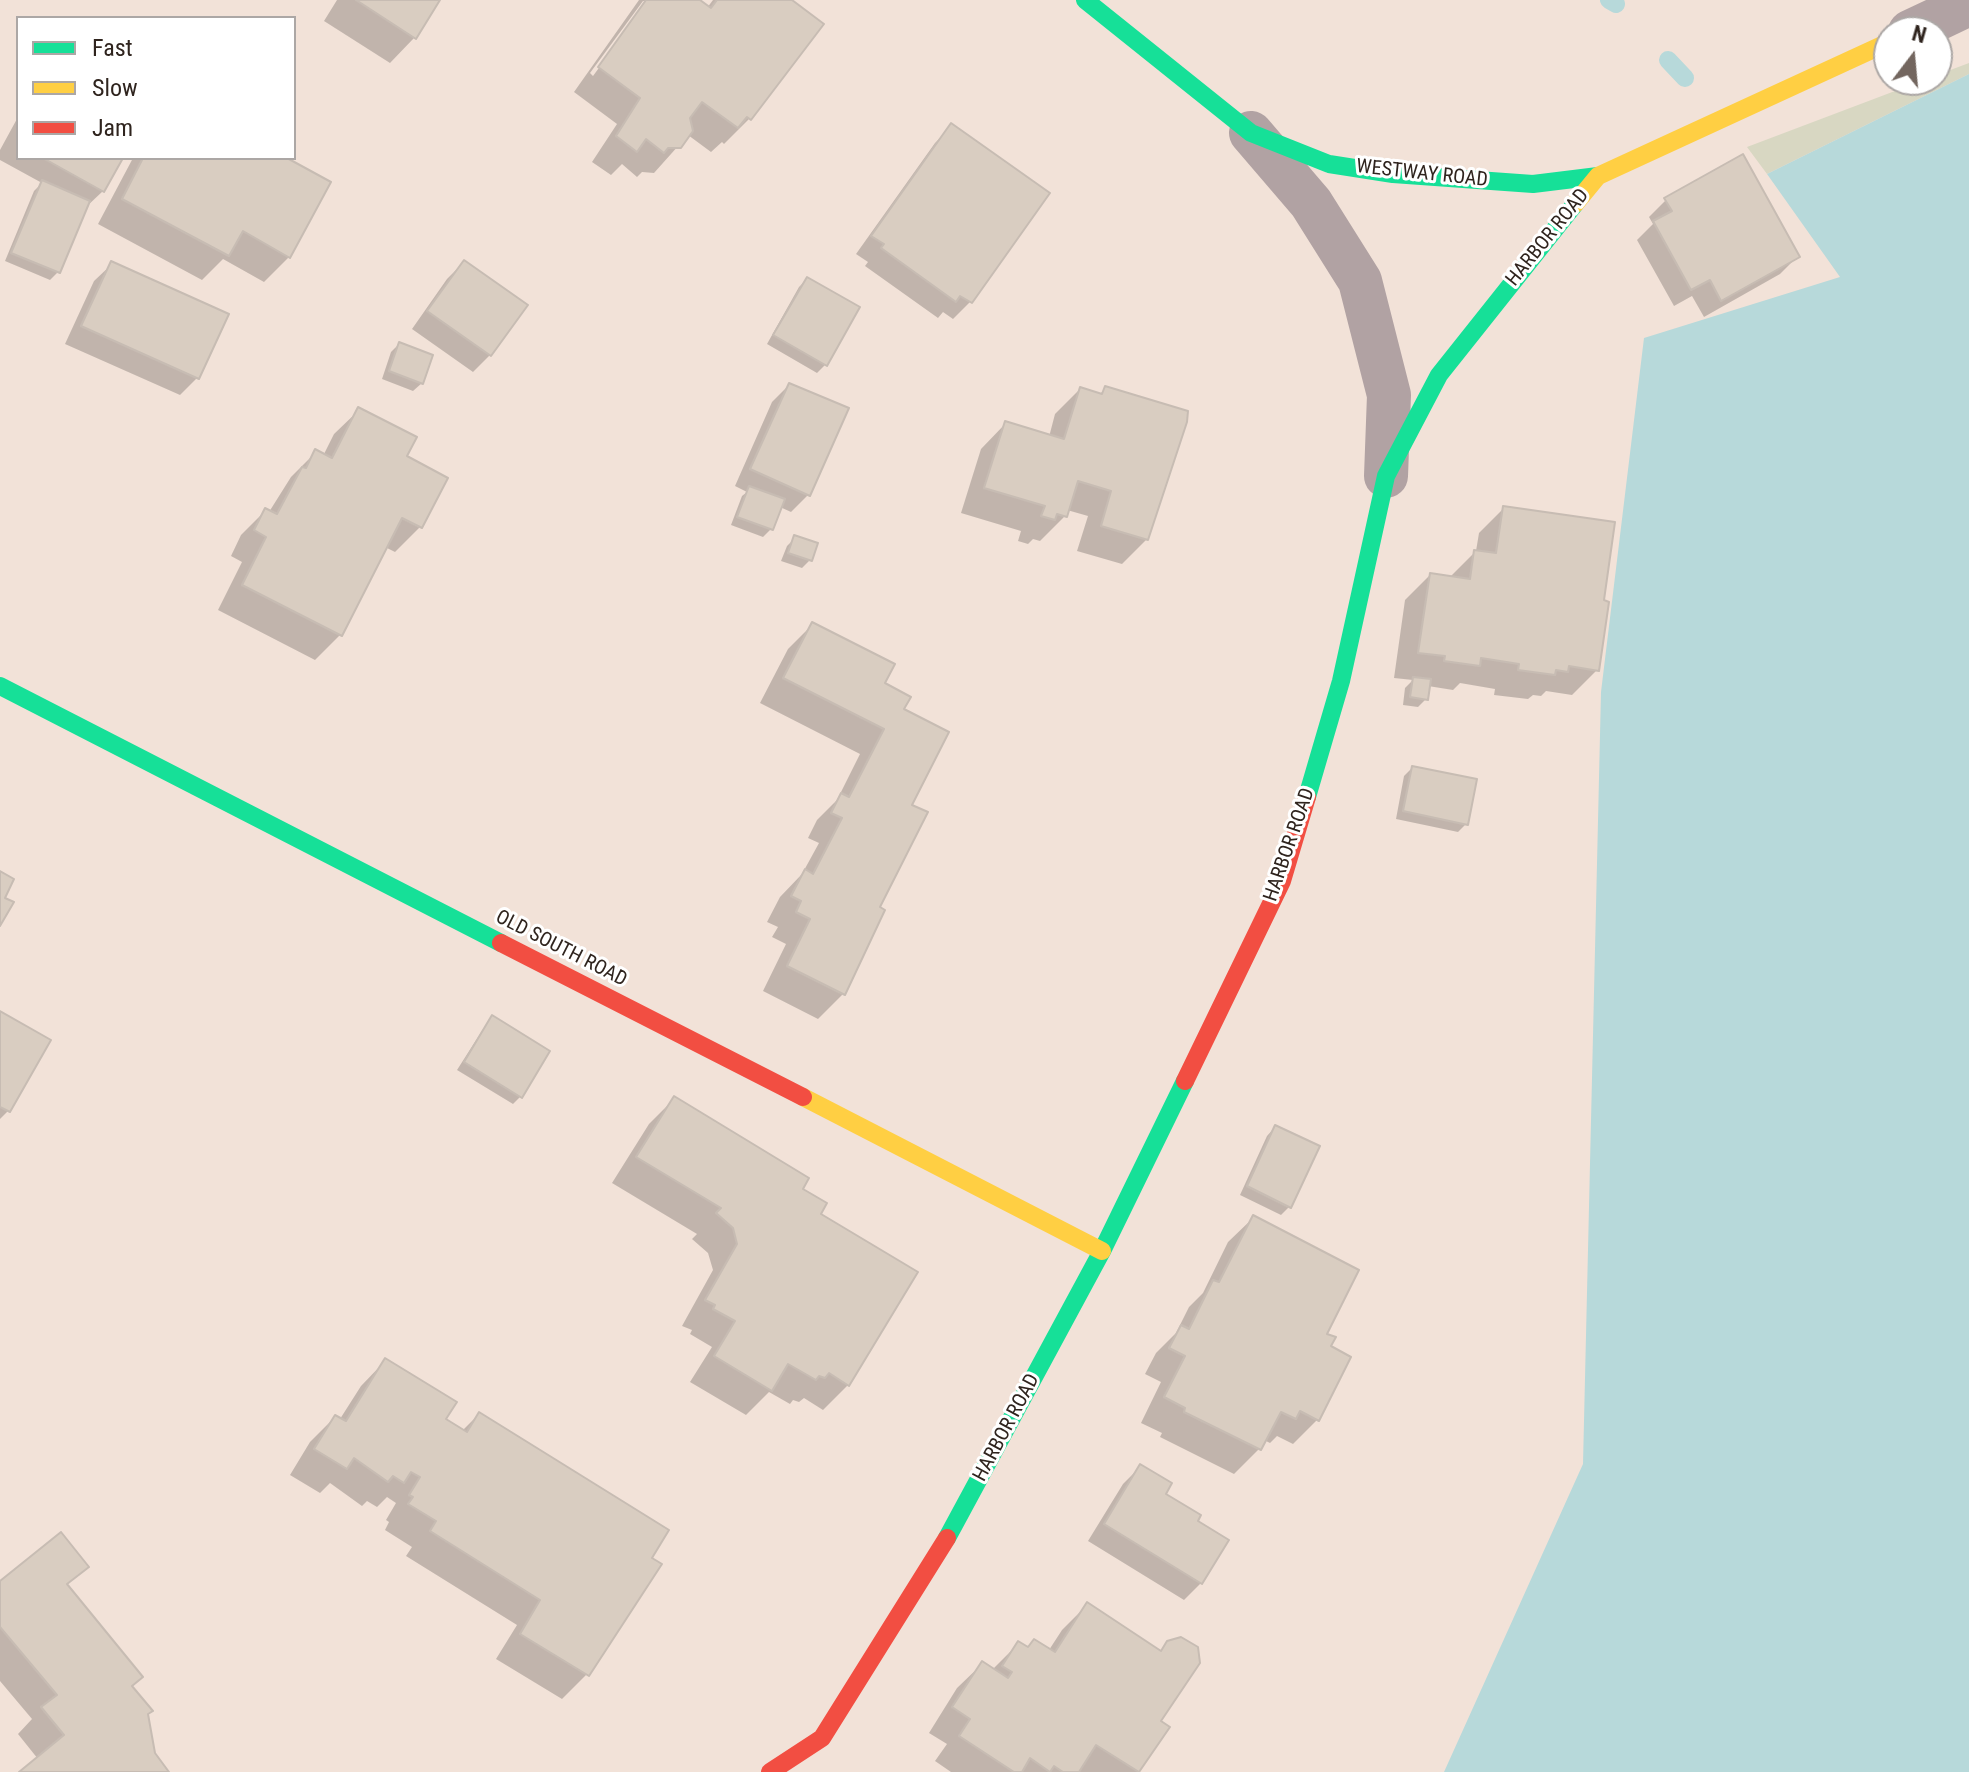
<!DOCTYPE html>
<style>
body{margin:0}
#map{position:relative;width:1969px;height:1772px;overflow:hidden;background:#f2e2d8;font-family:"Roboto Condensed",sans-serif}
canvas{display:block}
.legend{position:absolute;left:16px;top:16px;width:280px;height:144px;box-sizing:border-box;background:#fff;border:2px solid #aca7a5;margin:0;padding:10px 14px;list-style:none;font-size:24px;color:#2f241e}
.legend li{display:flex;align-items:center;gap:16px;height:40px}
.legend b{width:40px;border:2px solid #aca7a5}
.north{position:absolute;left:1873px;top:16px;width:80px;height:80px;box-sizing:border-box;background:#fff;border:2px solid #aca7a5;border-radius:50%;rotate:16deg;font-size:22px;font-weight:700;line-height:32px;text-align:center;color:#2f241e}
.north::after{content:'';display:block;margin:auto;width:28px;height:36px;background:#73665f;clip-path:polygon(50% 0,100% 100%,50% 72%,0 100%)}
</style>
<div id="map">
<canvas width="1969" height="1772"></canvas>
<ul class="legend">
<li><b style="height:10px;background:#16e098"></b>Fast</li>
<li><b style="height:10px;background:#ffcf43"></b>Slow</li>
<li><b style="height:10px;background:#f24e42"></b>Jam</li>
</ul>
<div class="north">N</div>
</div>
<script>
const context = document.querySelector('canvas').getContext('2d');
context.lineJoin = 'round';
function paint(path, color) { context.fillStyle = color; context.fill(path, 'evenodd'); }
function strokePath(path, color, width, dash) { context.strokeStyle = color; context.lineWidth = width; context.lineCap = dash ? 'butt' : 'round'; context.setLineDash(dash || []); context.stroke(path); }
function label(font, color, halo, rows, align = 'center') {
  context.font = font + ' "Roboto Condensed",sans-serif'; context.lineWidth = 6; context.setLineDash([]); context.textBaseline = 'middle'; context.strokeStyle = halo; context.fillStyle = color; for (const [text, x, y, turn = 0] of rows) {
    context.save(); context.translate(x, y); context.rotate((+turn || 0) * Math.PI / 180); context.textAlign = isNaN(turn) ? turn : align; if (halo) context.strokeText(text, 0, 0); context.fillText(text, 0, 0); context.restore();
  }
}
paint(new Path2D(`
 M 1969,63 L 1969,74 L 1767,174 L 1747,147 L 1924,80 L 1937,80 L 1937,75 Z`), '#d8d7c2');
paint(new Path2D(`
 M 1969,74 L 1969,1772 L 1444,1772 L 1583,1464 L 1601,692 L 1644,338 L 1840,277 L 1767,174 Z`), '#b7d9da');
paint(new Path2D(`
 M 337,0 L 438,0 L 414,38 L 390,63 L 324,21 Z
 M 639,0 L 696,0 L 707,8 L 713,0 L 788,0 L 821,25 L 749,119 L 724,144 L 722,142 L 711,152 L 688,135 L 654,173 L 642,172 L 637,177 L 622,164 L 611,175 L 592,162 L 617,124 L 574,92 ZM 643,1 L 648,1 L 593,76 L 590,73 Z
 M 18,117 L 18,158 L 120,158 L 103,191 L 85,208 L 58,272 L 50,280 L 5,261 L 34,191 L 42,183 L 0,160 L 0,150 Z
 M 952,126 L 1048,194 L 970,302 L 953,319 L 943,312 L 938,318 L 865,266 L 868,262 L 856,254 L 935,143 Z
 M 133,158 L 283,158 L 289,257 L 264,282 L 223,259 L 202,280 L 98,224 Z
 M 1666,200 L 1797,257 L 1780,274 L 1704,317 L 1692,296 L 1674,306 L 1637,240 L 1653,224 L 1649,217 Z
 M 464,262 L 490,355 L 473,372 L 412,329 L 447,279 Z
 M 112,264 L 226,315 L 197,378 L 180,395 L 65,344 L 94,281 Z
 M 807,279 L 825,365 L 817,373 L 767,344 L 799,287 Z
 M 399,344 L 422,383 L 413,391 L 382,379 L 391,352 Z
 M 789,385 L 808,495 L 791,512 L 780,507 L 771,529 L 763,537 L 731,525 L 742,496 L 747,492 L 735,486 L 772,402 Z
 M 1106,388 L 1147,539 L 1122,564 L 1077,551 L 1088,516 L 1067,510 L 1065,516 L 1040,541 L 1033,539 L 1028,544 L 1018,541 L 1021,531 L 961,513 L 981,449 L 1006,423 L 1049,437 L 1055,414 L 1080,389 L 1099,395 Z
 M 359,410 L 404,457 L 420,527 L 395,552 L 385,547 L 340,635 L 315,660 L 218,610 L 242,562 L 231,556 L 241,535 L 266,510 L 269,512 L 291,477 L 316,452 L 323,456 L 334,434 Z
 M 1504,508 L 1602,602 L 1597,670 L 1572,695 L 1546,691 L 1541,696 L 1533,695 L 1528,699 L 1494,695 L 1495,689 L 1460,683 L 1453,690 L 1428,686 L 1426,699 L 1418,707 L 1403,705 L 1405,688 L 1413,680 L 1394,678 L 1405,600 L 1430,575 L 1449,578 L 1476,551 L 1479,533 Z
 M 795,538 L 810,560 L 802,568 L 781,561 L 787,546 Z
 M 813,624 L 882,684 L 901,710 L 909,805 L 877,907 L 883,911 L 843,994 L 818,1019 L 763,991 L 786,944 L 772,937 L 778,927 L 767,922 L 780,897 L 802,874 L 819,843 L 808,838 L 817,820 L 837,800 L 860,754 L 760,703 L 788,649 Z
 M 1412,768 L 1466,824 L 1458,832 L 1396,819 L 1404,776 Z
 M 0,1014 L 48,1040 L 8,1111 L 0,1119 Z
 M 493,1018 L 521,1096 L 513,1104 L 457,1070 L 485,1026 Z
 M 674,1099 L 800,1190 L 818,1215 L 915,1273 L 848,1385 L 823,1410 L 804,1398 L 799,1402 L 793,1400 L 790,1404 L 769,1392 L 746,1415 L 690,1382 L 712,1347 L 690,1334 L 692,1330 L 682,1326 L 713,1270 L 708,1253 L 692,1239 L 697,1234 L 612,1183 L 649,1124 Z
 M 1275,1127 L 1289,1207 L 1281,1215 L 1240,1195 L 1267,1136 Z
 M 1253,1218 L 1328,1346 L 1318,1419 L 1293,1444 L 1277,1436 L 1270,1443 L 1264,1440 L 1259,1449 L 1234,1474 L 1160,1437 L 1162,1433 L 1141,1423 L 1161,1382 L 1145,1374 L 1156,1353 L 1176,1333 L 1189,1307 L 1203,1293 L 1228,1242 Z
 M 385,1361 L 444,1419 L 462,1431 L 479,1414 L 587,1674 L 562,1699 L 496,1659 L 517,1625 L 406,1556 L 412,1547 L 385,1530 L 389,1522 L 386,1520 L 396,1503 L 387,1497 L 377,1507 L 367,1501 L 362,1506 L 330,1483 L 320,1493 L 290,1475 L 310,1442 L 335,1417 L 340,1419 L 361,1386 Z
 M 1140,1467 L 1163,1495 L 1195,1521 L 1201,1583 L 1184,1600 L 1088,1541 L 1123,1484 Z
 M 86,1567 L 66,1586 L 146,1715 L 153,1753 L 167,1772 L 22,1772 L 38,1759 L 18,1734 L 32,1719 L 0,1681 L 0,1584 Z
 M 1087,1605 L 1159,1652 L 1168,1643 L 1158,1722 L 1167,1727 L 1137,1772 L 951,1772 L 935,1761 L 947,1744 L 929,1733 L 957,1688 L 982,1664 L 992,1670 L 1018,1644 L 1027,1649 L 1049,1650 L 1062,1630 Z`), '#0003');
strokePath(new Path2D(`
 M 1609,0 L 1616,4
 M 1668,60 L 1685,78`), '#b7d9da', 18);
const building = new Path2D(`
 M 356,0 L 440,0 L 416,39 Z
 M 646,0 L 700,0 L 711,8 L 717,0 L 792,0 L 824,24 L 751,120 L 747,117 L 738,128 L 702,102 L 690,118 L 693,131 L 681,148 L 668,148 L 664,153 L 646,139 L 637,152 L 616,136 L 640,98 L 598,67 Z
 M 951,123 L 1050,193 L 972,303 L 960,296 L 956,302 L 881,248 L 884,244 L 871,236 Z
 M 1743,154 L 1800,257 L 1721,301 L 1710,280 L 1691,290 L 1653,221 L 1672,211 L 1664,198 Z
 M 43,158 L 123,158 L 104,192 Z
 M 143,158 L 287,158 L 331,182 L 290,258 L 243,231 L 229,256 L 122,199 Z
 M 42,180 L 90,201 L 60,273 L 11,253 Z
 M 464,260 L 528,305 L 491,356 L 427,311 Z
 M 111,261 L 229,314 L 199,379 L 81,326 Z
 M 807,277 L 860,307 L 827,366 L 773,335 Z
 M 399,342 L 433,355 L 423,384 L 389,371 Z
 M 789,383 L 849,408 L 810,496 L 750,469 Z
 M 1105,386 L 1188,411 L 1187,422 L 1148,540 L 1101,526 L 1111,491 L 1078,481 L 1067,517 L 1057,514 L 1055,520 L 1041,516 L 1045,506 L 984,488 L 1005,421 L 1064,439 L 1080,387 L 1102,394 Z
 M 358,407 L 417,437 L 407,456 L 448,478 L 422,528 L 402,518 L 342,636 L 242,585 L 266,537 L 254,530 L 265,508 L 277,514 L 302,467 L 306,468 L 315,449 L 332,458 Z
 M 749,486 L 785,499 L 773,530 L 737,517 Z
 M 1503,506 L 1615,522 L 1604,600 L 1609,602 L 1599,671 L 1569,666 L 1568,672 L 1556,670 L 1555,675 L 1518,670 L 1519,664 L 1481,658 L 1480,666 L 1444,661 L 1445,656 L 1418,653 L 1430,573 L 1470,579 L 1474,550 L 1496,553 Z
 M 794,535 L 818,543 L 812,561 L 788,553 Z
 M 812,622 L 895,664 L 885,683 L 911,697 L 904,709 L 949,732 L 912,805 L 928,812 L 880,907 L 885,910 L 845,995 L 787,966 L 810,919 L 796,912 L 801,901 L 791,896 L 805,869 L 813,874 L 842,818 L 831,813 L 841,793 L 849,797 L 884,729 L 783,678 Z
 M 1413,677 L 1431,679 L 1428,700 L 1410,697 Z
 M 1412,766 L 1477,779 L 1468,825 L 1403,811 Z
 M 0,871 L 14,879 L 5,898 L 14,902 L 0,926 Z
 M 0,1011 L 51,1040 L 10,1112 L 0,1107 Z
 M 492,1015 L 550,1051 L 522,1098 L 464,1062 Z
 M 674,1096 L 809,1178 L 803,1189 L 827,1203 L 821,1214 L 918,1272 L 849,1386 L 829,1373 L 825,1378 L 819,1376 L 816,1380 L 788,1364 L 772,1391 L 714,1356 L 735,1321 L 713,1309 L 715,1305 L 705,1300 L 737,1244 L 733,1228 L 716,1213 L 721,1208 L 636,1157 Z
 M 1275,1125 L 1320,1146 L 1291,1208 L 1247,1186 Z
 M 1253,1215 L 1359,1270 L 1327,1334 L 1336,1337 L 1331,1346 L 1351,1357 L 1319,1421 L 1300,1411 L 1296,1419 L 1281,1412 L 1261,1450 L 1184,1412 L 1185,1408 L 1164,1397 L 1185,1356 L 1169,1348 L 1181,1325 L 1189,1329 L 1213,1280 L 1219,1282 Z
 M 385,1358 L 457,1402 L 446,1419 L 467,1432 L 479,1412 L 669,1530 L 652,1558 L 662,1564 L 589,1676 L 520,1634 L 540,1600 L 430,1531 L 436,1521 L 408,1504 L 413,1497 L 409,1495 L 420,1477 L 411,1472 L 404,1483 L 393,1476 L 388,1482 L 354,1458 L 347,1469 L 314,1449 L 335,1415 L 346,1421 Z
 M 1140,1464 L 1172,1483 L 1166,1494 L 1201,1515 L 1198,1521 L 1229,1540 L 1202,1584 L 1104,1524 Z
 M 61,1532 L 89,1567 L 67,1584 L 143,1677 L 132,1686 L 153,1711 L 148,1714 L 155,1753 L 169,1772 L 19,1772 L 64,1735 L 41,1707 L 57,1695 L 0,1627 L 0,1581 Z
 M 1087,1602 L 1161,1651 L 1167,1641 L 1181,1637 L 1198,1647 L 1200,1663 L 1161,1721 L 1170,1727 L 1139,1772 L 1096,1745 L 1079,1772 L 1063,1772 L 1054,1766 L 1050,1772 L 1030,1758 L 1022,1772 L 1014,1772 L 959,1736 L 970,1719 L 952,1707 L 982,1661 L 1008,1678 L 1012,1672 L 1002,1666 L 1018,1641 L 1028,1647 L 1034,1639 L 1055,1652 Z`);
paint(building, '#d9cdc1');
strokePath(building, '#c7bcb3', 2);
strokePath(new Path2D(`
 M 1910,32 L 1969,4
 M 1251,133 L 1311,203 L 1360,281 L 1389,395 L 1386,476`), '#b1a2a3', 44);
strokePath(new Path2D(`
 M 1085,0 L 1251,133 L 1329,164 L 1393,174 L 1533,184 L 1598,176
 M 0,686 L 501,943
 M 1307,797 L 1341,681 L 1386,476 L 1439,375 L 1575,204
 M 947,1538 L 1102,1251 L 1185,1081`), '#16e098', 18);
strokePath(new Path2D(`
 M 1575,204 L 1598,176 L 1889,42
 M 803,1097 L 1102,1251`), '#ffcf43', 18);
strokePath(new Path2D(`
 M 501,943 L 803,1097
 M 1185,1081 L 1282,881 L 1307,797
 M 770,1772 L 822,1738 L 947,1538`), '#f24e42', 18);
label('20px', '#2f241e', '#fff', [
 ["WESTWAY ROAD",1422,174,6],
 ["HARBOR ROAD",1548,238,-51],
 ["HARBOR ROAD",1290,845,-71],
 ["OLD SOUTH ROAD",561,949,27],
 ["HARBOR ROAD",1007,1428,-62]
]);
</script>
